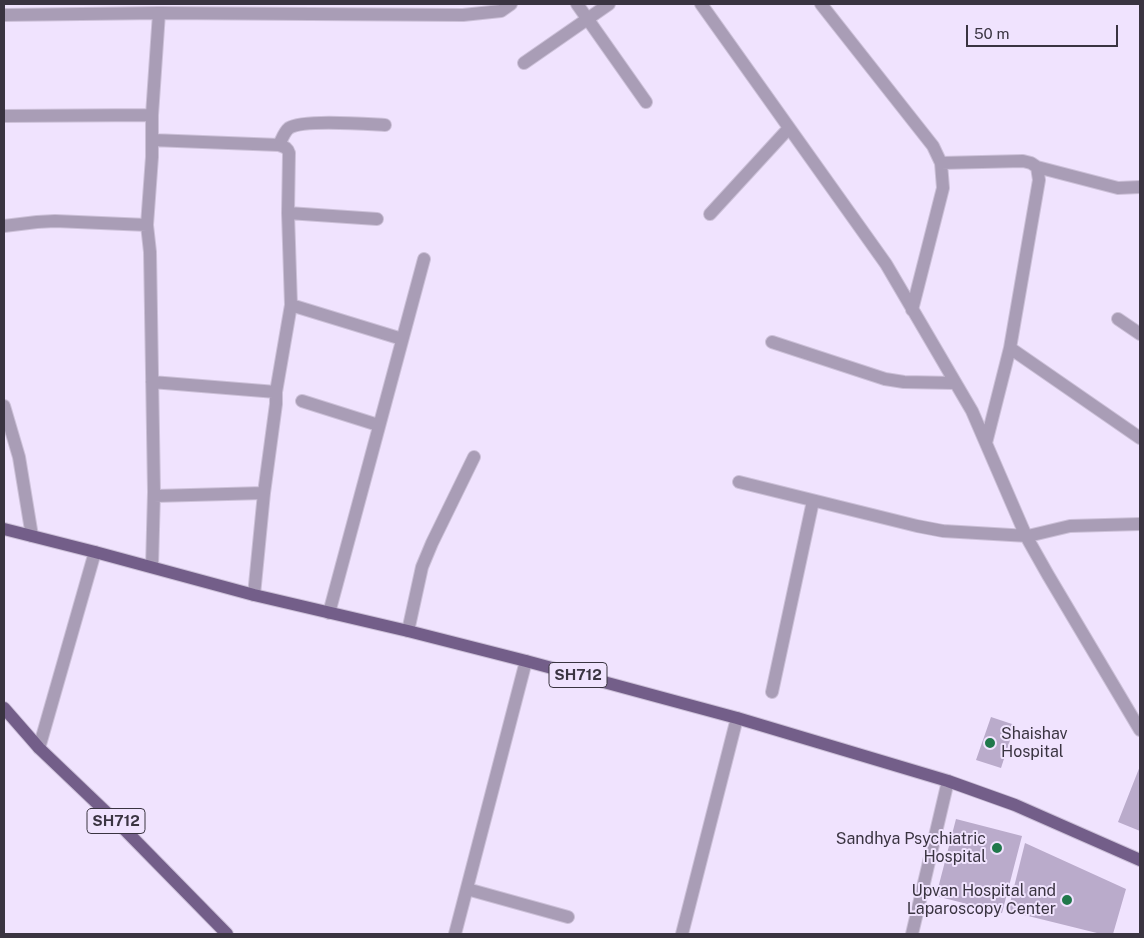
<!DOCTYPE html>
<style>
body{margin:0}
#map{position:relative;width:1144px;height:938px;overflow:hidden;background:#f0e3fe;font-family:"Public Sans",sans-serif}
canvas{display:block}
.frame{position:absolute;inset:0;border:5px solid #3a3441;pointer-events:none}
.scale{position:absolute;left:966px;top:25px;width:152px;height:22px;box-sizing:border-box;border:2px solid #3a3441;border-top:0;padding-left:6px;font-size:15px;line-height:18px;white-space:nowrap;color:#3a3441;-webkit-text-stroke:4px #f0e3fe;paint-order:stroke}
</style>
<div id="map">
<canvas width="1144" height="938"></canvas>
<div class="frame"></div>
<div class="scale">50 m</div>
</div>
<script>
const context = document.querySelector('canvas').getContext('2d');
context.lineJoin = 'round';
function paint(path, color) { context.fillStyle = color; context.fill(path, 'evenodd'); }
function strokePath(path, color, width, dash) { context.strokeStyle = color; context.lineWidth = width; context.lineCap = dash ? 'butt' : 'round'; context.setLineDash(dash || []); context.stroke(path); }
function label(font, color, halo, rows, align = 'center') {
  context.font = font + ' "Public Sans",sans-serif'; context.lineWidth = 4; context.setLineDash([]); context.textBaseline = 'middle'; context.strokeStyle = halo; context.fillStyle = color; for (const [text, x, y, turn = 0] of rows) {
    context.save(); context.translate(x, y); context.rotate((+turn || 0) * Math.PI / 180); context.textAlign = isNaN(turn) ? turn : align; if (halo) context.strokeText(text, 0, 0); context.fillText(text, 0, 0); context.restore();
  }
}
paint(new Path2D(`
 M 991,717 L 1015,725 L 1001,768 L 976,760 Z
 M 1140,766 L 1140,831 L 1118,822 Z
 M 956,819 L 1022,836 L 1002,913 L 936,896 Z
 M 1025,843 L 1126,889 L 1113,934 L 1101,934 L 1008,911 Z`), '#baabcb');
const minor = new Path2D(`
 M 577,4 L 646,102
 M 701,4 L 886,264 L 972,411 L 1026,536 L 1048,575 L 1140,730
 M 821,4 L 933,146 L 941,163 L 943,188 L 912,310
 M 4,15 L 159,13 L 463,15 L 501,11 L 511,4
 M 524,63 L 609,4
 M 4,116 L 152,115
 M 152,140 L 279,145 C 284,147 287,147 289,153 L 288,213 L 291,305 L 276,392
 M 279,145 C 282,139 284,132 289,128 C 303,119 366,124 385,125
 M 941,163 L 1023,161 L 1031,163 L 1037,167 L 1039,180 L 1010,348 L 986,443
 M 1037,167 L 1118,188 L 1140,187
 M 288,213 L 377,219
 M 710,214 L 789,128
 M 4,226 L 37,222 L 55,221 L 147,225
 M 291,305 L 402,339
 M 1118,319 L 1140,334
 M 772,342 L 885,379 L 904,382 L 955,383
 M 1010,348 L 1140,438
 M 152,382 L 276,392 L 276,404 L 264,493 L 254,595
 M 302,401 L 378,425
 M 4,406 L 19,457 L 32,536
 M 739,482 L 917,526 L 943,531 L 1028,536 L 1070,526 L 1140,524
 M 154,496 L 264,493
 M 152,567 L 154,492 L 150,252 L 147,225 L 152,157 L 152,115 L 159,13
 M 329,613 L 424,259
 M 408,631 L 422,567 L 432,543 L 474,457
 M 772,692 L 813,501
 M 39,748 L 95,552
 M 467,889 L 568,917
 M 455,934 L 526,661
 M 682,934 L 737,718
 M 912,934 L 948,781`);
const major = new Path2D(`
 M 4,529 L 95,552 L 254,595 L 408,631 L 526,661 L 737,718 L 948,781 L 1015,805 L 1140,860
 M 4,708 L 39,748 L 127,832 L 227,934`);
strokePath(minor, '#ccc0d8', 14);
strokePath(major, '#ccc0d8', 14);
strokePath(minor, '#a99db6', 12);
strokePath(major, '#735e89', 12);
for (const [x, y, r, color] of [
 [990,743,6,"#20784b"],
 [997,848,6,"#20784b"],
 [1067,900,6,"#20784b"]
]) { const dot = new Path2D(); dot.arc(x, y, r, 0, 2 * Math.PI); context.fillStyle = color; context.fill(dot); strokePath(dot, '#f0e3fe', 2); }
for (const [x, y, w] of [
 [578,675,58],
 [116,821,58]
]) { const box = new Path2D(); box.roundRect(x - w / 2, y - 12.5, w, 25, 4); context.fillStyle = '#f0e3fe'; context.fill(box); strokePath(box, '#3a3441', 1); }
label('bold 15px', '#3a3441', null, [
 ["SH712",578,675],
 ["SH712",116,821]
]);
label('16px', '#3a3441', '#f0e3fe', [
 ["Shaishav",1001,734,"left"],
 ["Hospital",1001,752,"left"],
 ["Sandhya Psychiatric",986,839],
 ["Hospital",986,857],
 ["Upvan Hospital and",1056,891],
 ["Laparoscopy Center",1056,909]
], 'right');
</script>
